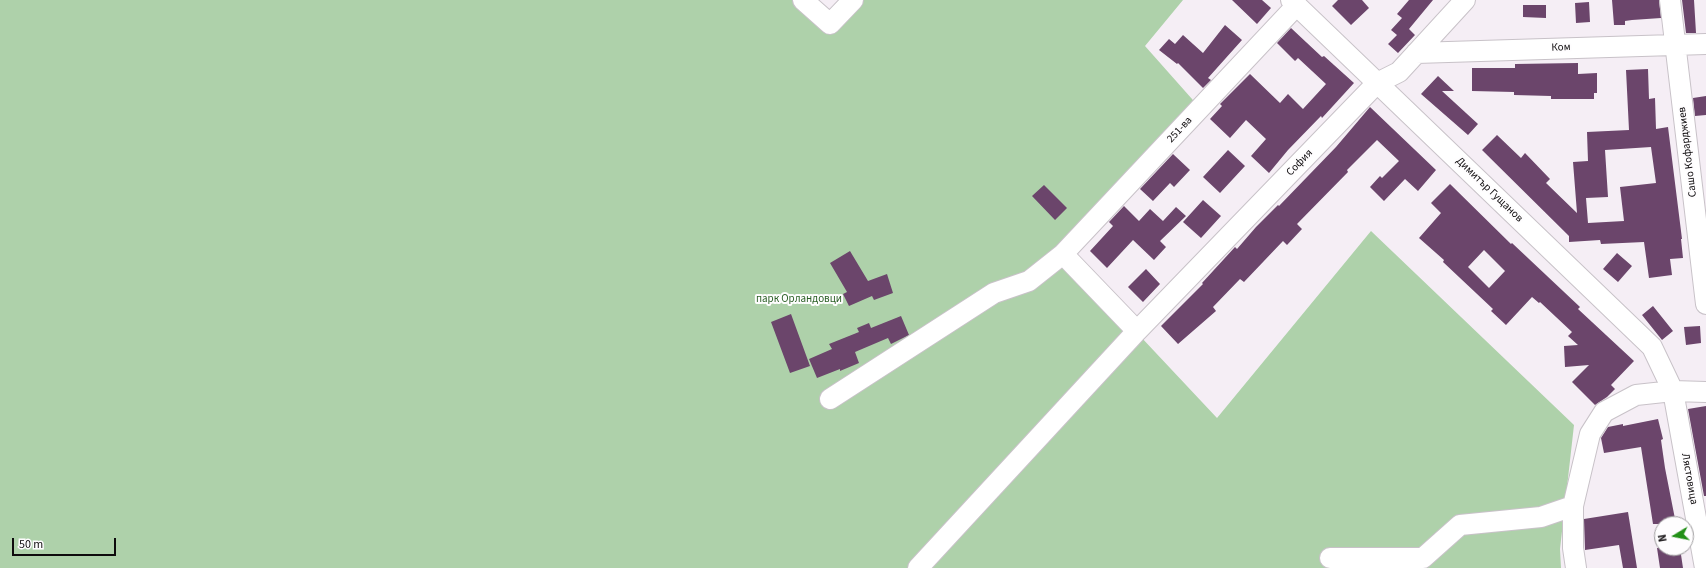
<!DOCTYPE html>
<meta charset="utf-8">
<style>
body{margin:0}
#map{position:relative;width:1706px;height:568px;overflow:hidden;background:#f5eef5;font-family:"Source Sans 3",sans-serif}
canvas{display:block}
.north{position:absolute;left:1654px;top:516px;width:40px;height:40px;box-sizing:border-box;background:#fefdfe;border:1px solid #9e9c9e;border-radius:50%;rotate:260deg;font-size:11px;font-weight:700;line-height:16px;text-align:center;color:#0e0b0d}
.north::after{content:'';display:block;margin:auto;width:14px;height:18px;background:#229017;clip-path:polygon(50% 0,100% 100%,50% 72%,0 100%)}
.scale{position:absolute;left:12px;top:538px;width:104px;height:18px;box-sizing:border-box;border:2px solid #0e0b0d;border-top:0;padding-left:5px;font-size:12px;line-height:14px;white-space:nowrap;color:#0e0b0d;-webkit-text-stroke:3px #fefdfe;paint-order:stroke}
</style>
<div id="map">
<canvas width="1706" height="568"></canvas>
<div class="north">N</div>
<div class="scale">50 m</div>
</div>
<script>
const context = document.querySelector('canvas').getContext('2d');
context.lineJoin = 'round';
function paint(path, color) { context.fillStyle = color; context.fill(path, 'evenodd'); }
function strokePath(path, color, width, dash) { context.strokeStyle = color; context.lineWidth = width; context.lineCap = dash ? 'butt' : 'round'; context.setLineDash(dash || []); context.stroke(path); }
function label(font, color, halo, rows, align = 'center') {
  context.font = font + ' "Source Sans 3",sans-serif'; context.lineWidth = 4; context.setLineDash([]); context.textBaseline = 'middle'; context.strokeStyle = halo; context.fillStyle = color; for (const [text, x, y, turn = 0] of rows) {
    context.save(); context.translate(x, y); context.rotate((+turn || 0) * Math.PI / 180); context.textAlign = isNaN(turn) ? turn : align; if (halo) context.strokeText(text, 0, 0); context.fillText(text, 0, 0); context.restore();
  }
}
paint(new Path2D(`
 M 0,0 L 792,0 L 830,33 L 863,0 L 1183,0 L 1145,46 L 1200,108 L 1063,254 L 1217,418 L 1371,231 L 1574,425 L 1560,549 L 1561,568 L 0,568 Z`), '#aed1aa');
paint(new Path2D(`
 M 1232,0 L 1262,0 L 1271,8 L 1257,24 Z
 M 1338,0 L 1362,0 L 1369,8 L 1351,25 L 1332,6 Z
 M 1409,0 L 1433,0 L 1409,29 L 1415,35 L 1398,53 L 1388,44 L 1397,35 L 1391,30 L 1402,18 L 1397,14 Z
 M 1612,0 L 1659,0 L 1661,18 L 1632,20 L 1625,21 L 1625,25 L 1614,25 Z
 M 1682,0 L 1694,0 L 1696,33 L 1686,33 Z
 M 1589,2 L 1590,22 L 1576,23 L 1575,3 Z
 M 1523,5 L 1546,5 L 1546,18 L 1523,17 Z
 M 1225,25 L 1242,40 L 1208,78 L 1211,80 L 1203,88 L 1178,63 L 1177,64 L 1159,50 L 1169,39 L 1175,44 L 1183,35 L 1203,53 Z
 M 1291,28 L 1322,57 L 1324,56 L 1354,83 L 1322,118 L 1321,116 L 1288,150 L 1269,173 L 1251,156 L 1266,139 L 1246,120 L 1230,138 L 1210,119 L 1222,106 L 1220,104 L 1250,74 L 1280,103 L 1288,94 L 1303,109 L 1326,84 L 1298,58 L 1295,61 L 1277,43 Z
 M 1578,63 L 1578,74 L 1597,73 L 1597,93 L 1594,93 L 1594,99 L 1551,99 L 1551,96 L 1514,95 L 1514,92 L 1472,91 L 1472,68 L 1515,68 L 1515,64 Z
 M 1648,69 L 1649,99 L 1655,98 L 1656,129 L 1668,127 L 1682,239 L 1681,239 L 1683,258 L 1670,259 L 1672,275 L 1649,278 L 1644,242 L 1601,244 L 1600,240 L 1569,242 L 1569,236 L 1482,150 L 1497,135 L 1521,158 L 1525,153 L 1550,179 L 1546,183 L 1577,213 L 1573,162 L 1588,161 L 1587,132 L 1629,130 L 1626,70 ZM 1651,147 L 1656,183 L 1620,187 L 1624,221 L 1588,223 L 1586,198 L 1608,197 L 1605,150 Z
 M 1438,76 L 1454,91 L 1442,91 L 1478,124 L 1468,135 L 1421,94 Z
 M 1706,96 L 1706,115 L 1695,116 L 1693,98 Z
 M 1370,107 L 1436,170 L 1418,191 L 1405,179 L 1384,201 L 1370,187 L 1380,176 L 1382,178 L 1399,161 L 1377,140 L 1347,170 L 1348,172 L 1297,224 L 1302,229 L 1287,245 L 1283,241 L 1244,282 L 1240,279 L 1213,307 L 1216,311 L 1178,344 L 1161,326 L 1203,284 L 1202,283 L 1235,247 L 1237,249 L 1256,227 L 1278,205 L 1279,206 L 1336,147 Z
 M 1228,150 L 1245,166 L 1220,193 L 1203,177 Z
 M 1173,154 L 1190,170 L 1174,187 L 1170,183 L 1153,201 L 1140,189 Z
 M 1450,184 L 1511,244 L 1512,243 L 1580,307 L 1578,309 L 1634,361 L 1611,385 L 1615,389 L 1607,397 L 1595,405 L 1572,382 L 1589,365 L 1565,367 L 1564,346 L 1578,345 L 1568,336 L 1572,332 L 1540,302 L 1539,303 L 1532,297 L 1506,325 L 1491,311 L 1493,309 L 1443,262 L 1444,260 L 1419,238 L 1441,213 L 1431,203 ZM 1484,250 L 1505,271 L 1489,288 L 1468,267 Z
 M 1044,185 L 1067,208 L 1055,220 L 1032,196 Z
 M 1203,200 L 1221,216 L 1201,238 L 1183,222 Z
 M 1124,206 L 1139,221 L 1150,209 L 1163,221 L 1176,207 L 1186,216 L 1160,241 L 1166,247 L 1154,260 L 1133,240 L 1107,268 L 1090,251 L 1113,226 L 1109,222 Z
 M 850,251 L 868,281 L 887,274 L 893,293 L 874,300 L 872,296 L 849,306 L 843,294 L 847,292 L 830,263 Z
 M 1617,253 L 1632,266 L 1618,282 L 1603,269 Z
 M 1146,269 L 1160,284 L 1143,302 L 1128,287 Z
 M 1653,306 L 1673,331 L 1662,340 L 1642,315 Z
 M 791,314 L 810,366 L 790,373 L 771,322 Z
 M 901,316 L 909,335 L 891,344 L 888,338 L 855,352 L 859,363 L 840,371 L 840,369 L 817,378 L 809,359 L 832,349 L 829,344 L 859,332 L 857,328 L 869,323 L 871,328 Z
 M 1700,326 L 1701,343 L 1686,345 L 1684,327 Z
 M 1706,406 L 1706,496 L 1704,496 L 1688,409 Z
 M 1658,419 L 1663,439 L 1661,440 L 1665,468 L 1676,524 L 1653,524 L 1641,447 L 1604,453 L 1601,438 L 1608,427 L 1623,424 L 1623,426 Z
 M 1628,512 L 1637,568 L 1623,568 L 1619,545 L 1585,550 L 1584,519 Z
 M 1657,548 L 1680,548 L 1683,568 L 1660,568 Z`), '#6b456b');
const minor = new Path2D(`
 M 803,0 L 830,24 L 853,0
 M 1291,0 L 1652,347 L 1673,391 L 1705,568
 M 1670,0 L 1706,304
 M 1416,53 L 1706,44
 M 1137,331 L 1377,83 L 1399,72 L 1465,0
 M 830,399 L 994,293 L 1029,281 L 1063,254 L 1297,5
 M 1330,558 L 1423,558 L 1460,525 L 1541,517 L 1573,506
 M 918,568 L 1137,331 L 1063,254
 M 1576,568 L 1573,548 L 1573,506 L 1590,434 L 1604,412 L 1636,395 L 1673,391 L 1706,392`);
strokePath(minor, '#c8c2c8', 22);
strokePath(minor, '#fff', 20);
label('11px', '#0e0b0d', '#fefdfe', [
 ["Ком",1561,48,-2],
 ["251-ва",1180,130,-47],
 ["Сашо Кофарджиев",1688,152,-97],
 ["София",1300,163,-46],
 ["Димитър Гущанов",1489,190,44],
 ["Лястовица",1689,479,80]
]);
label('11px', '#2a5f25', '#fefdfe', [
 ["парк Орландовци",799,300]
]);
</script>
